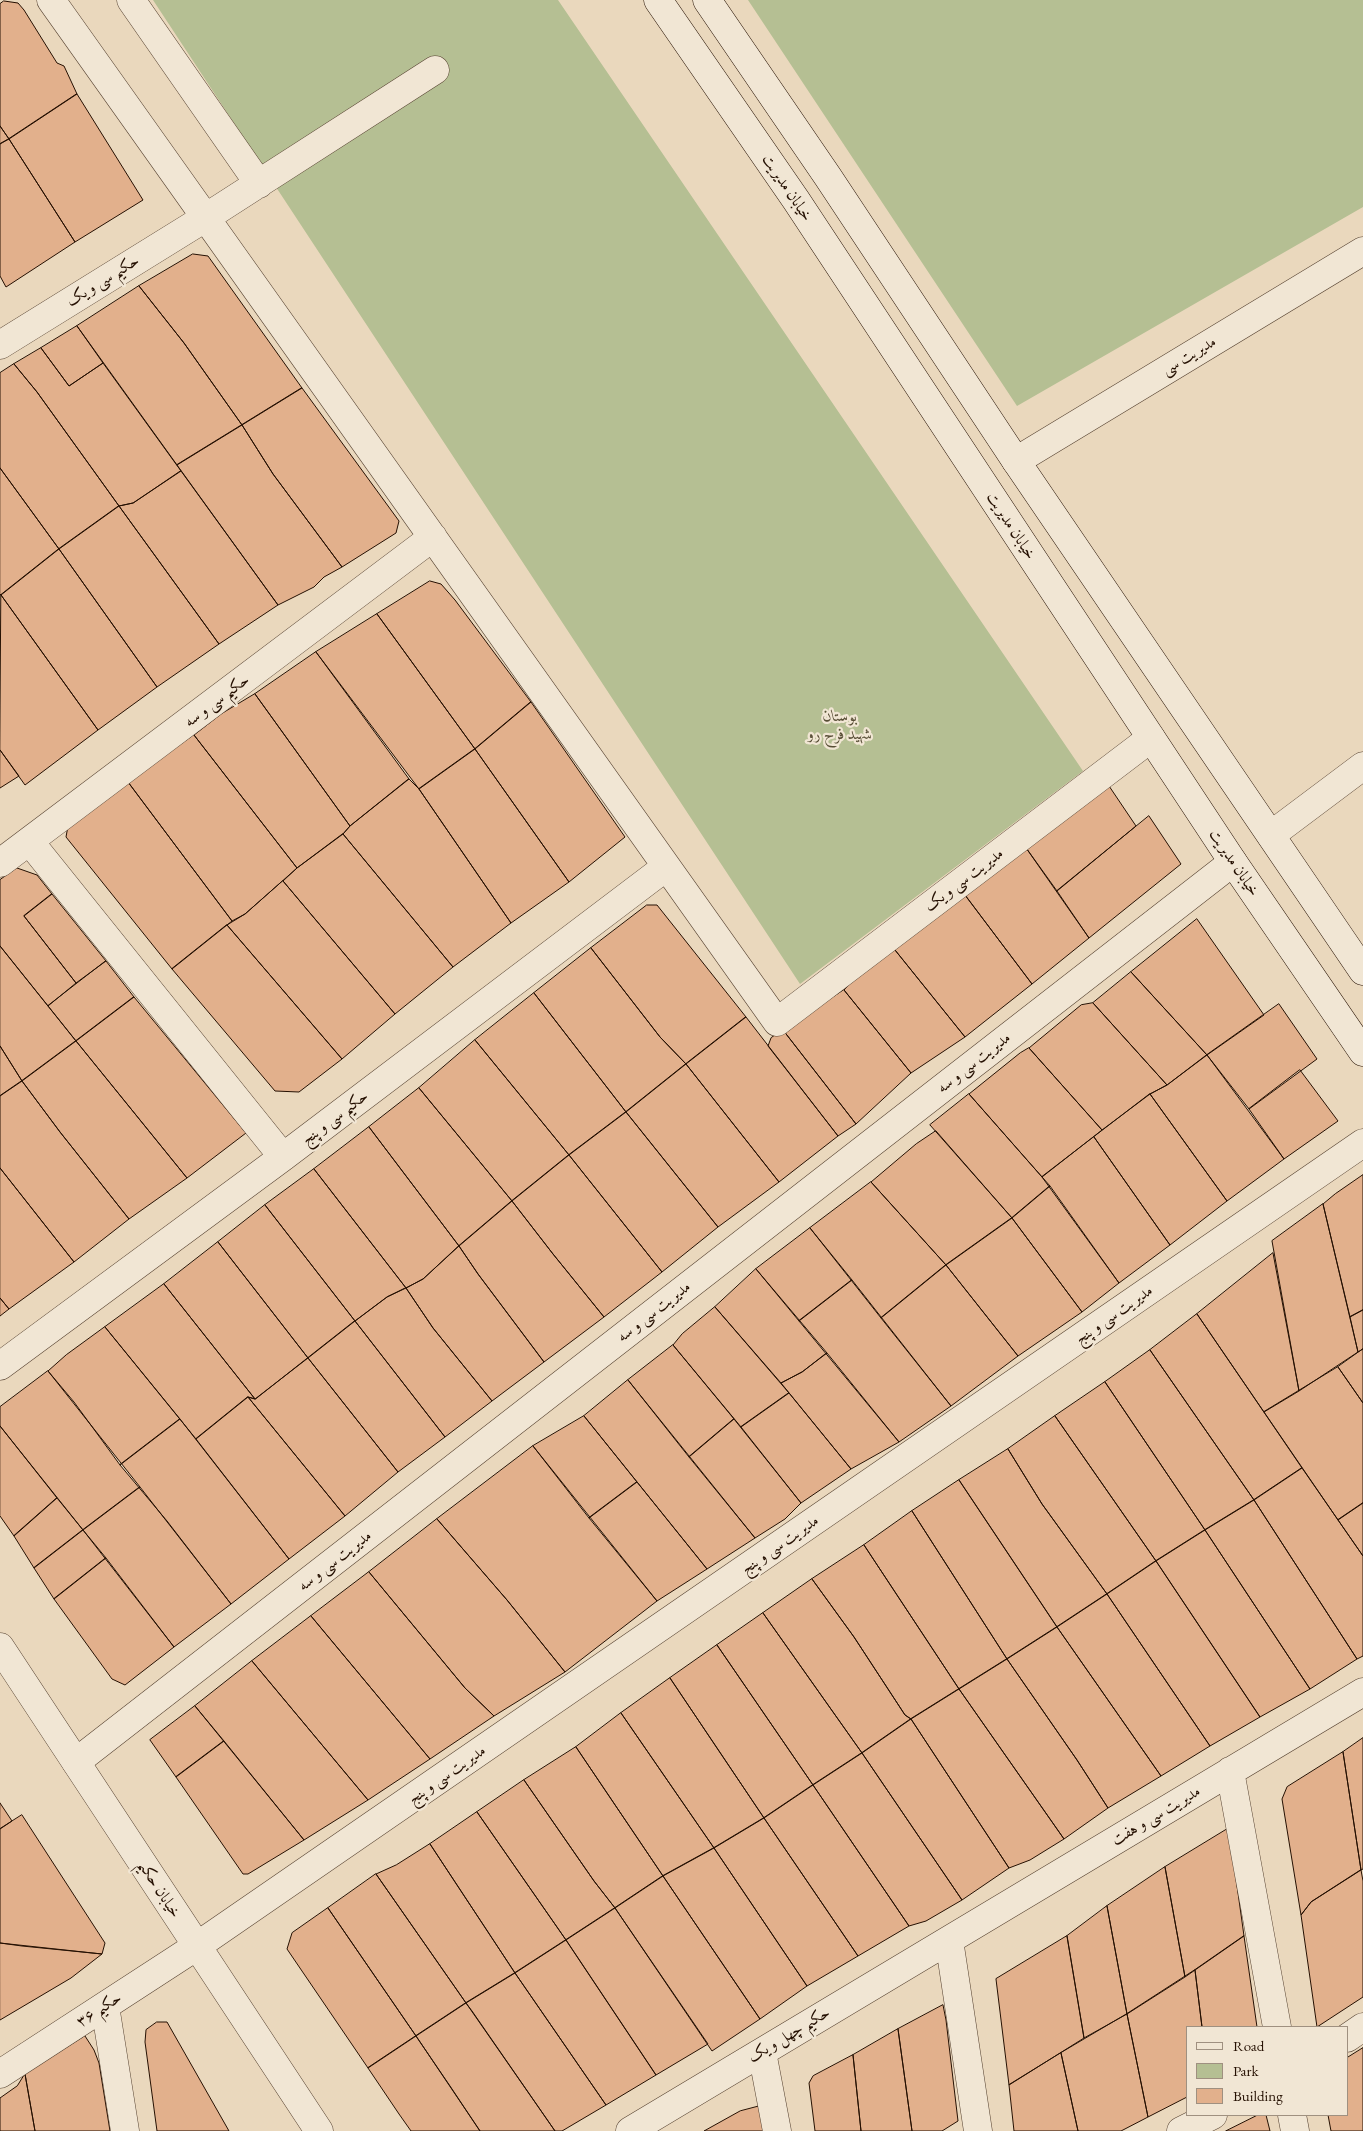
<!DOCTYPE html>
<meta charset="utf-8">
<style>
body{margin:0}
#map{position:relative;width:1363px;height:2131px;overflow:hidden;background:#ead8bd;font-family:"EB Garamond",serif}
canvas{display:block}
.legend{position:absolute;left:1186px;top:2026px;width:162px;height:90px;box-sizing:border-box;background:#f1e6d4;border:1px solid #9f9080;margin:0;padding:6px 9px;list-style:none;font-size:15px;color:#251002}
.legend li{display:flex;align-items:center;gap:10px;height:25px}
.legend b{width:25px;border:1px solid #9f9080}
</style>
<div id="map">
<canvas width="1363" height="2131"></canvas>
<ul class="legend">
<li><b style="height:6px;background:#f1e6d4"></b>Road</li>
<li><b style="height:14px;background:#b5bf93"></b>Park</li>
<li><b style="height:14px;background:#e2b08c"></b>Building</li>
</ul>
</div>
<script>
const context = document.querySelector('canvas').getContext('2d');
context.lineJoin = 'round';
function paint(path, color) { context.fillStyle = color; context.fill(path, 'evenodd'); }
function strokePath(path, color, width, dash) { context.strokeStyle = color; context.lineWidth = width; context.lineCap = dash ? 'butt' : 'round'; context.setLineDash(dash || []); context.stroke(path); }
function label(font, color, halo, rows, align = 'center') {
  context.font = font + ' "EB Garamond",Amiri,serif'; context.lineWidth = 4.5; context.setLineDash([]); context.textBaseline = 'middle'; context.strokeStyle = halo; context.fillStyle = color; for (const [text, x, y, turn = 0] of rows) {
    context.save(); context.translate(x, y); context.rotate((+turn || 0) * Math.PI / 180); context.textAlign = isNaN(turn) ? turn : align; if (halo) context.strokeText(text, 0, 0); context.fillText(text, 0, 0); context.restore();
  }
}
paint(new Path2D(`
 M 153,0 L 558,0 L 1083,771 L 800,984 Z
 M 748,0 L 1363,0 L 1363,207 L 1017,406 Z`), '#b5bf93');
const building = new Path2D(`
 M 4,1 L 18,3 L 24,10 L 57,63 L 64,66 L 77,94 L 9,139 L 0,126 L 0,4 Z
 M 77,94 L 143,200 L 75,242 L 9,139 Z
 M 0,126 L 9,139 L 0,144 Z
 M 9,139 L 75,242 L 6,287 L 0,276 L 0,144 Z
 M 193,254 L 208,256 L 302,388 L 242,425 L 184,343 L 139,286 Z
 M 139,286 L 184,343 L 242,425 L 177,465 L 77,326 Z
 M 77,326 L 103,363 L 69,386 L 41,348 Z
 M 41,348 L 69,386 L 103,363 L 181,471 L 133,503 L 119,506 L 37,392 L 14,364 Z
 M 14,364 L 37,392 L 119,506 L 59,549 L 0,468 L 0,373 Z
 M 302,388 L 399,521 L 396,533 L 342,567 L 273,474 L 242,425 Z
 M 242,425 L 273,474 L 342,567 L 324,577 L 314,587 L 278,605 L 177,465 Z
 M 0,468 L 59,549 L 1,595 L 0,594 Z
 M 181,471 L 278,605 L 219,644 L 119,506 L 133,503 Z
 M 119,506 L 219,644 L 157,687 L 59,549 Z
 M 59,549 L 157,687 L 98,730 L 1,595 Z
 M 430,581 L 441,584 L 455,600 L 531,702 L 475,749 L 377,614 Z
 M 1,595 L 98,730 L 25,785 L 0,750 Z
 M 377,614 L 475,749 L 419,789 L 316,652 Z
 M 316,652 L 409,779 L 350,826 L 255,694 Z
 M 255,694 L 350,826 L 343,834 L 297,868 L 194,735 L 221,714 Z
 M 531,702 L 625,837 L 569,882 L 475,749 Z
 M 194,735 L 297,868 L 245,914 L 232,921 L 128,782 Z
 M 475,749 L 569,882 L 511,923 L 419,789 Z
 M 0,750 L 19,776 L 0,788 Z
 M 409,779 L 419,789 L 511,923 L 453,967 L 343,834 L 350,826 Z
 M 1105,780 L 1136,826 L 1057,891 L 1024,845 Z
 M 128,782 L 232,921 L 172,969 L 66,837 L 68,826 Z
 M 1149,816 L 1181,864 L 1089,938 L 1057,891 Z
 M 343,834 L 453,967 L 395,1014 L 283,881 L 297,868 Z
 M 1024,845 L 1089,938 L 1032,984 L 965,895 Z
 M 17,868 L 37,875 L 52,894 L 24,916 L 76,983 L 48,1006 L 0,946 L 0,880 Z
 M 283,881 L 395,1014 L 342,1059 L 227,925 L 245,914 Z
 M 52,894 L 106,961 L 76,983 L 24,916 Z
 M 965,895 L 1032,984 L 965,1037 L 895,950 Z
 M 647,905 L 657,905 L 746,1017 L 686,1064 L 660,1037 L 591,948 Z
 M 1197,919 L 1264,1015 L 1207,1055 L 1131,972 Z
 M 227,925 L 342,1059 L 299,1092 L 275,1091 L 172,969 Z
 M 0,946 L 76,1041 L 22,1081 L 0,1046 Z
 M 591,948 L 660,1037 L 686,1064 L 626,1112 L 534,993 Z
 M 895,950 L 965,1037 L 911,1073 L 844,990 L 856,977 Z
 M 106,961 L 134,997 L 76,1041 L 48,1006 Z
 M 1131,972 L 1207,1055 L 1167,1085 L 1093,1003 Z
 M 844,990 L 911,1073 L 856,1124 L 783,1030 Z
 M 534,993 L 626,1112 L 569,1155 L 475,1040 Z
 M 134,997 L 246,1133 L 187,1178 L 76,1041 Z
 M 1093,1003 L 1167,1085 L 1150,1094 L 1102,1130 L 1029,1048 L 1081,1005 Z
 M 1279,1004 L 1317,1059 L 1249,1109 L 1207,1055 Z
 M 746,1017 L 838,1136 L 779,1182 L 686,1064 Z
 M 783,1030 L 856,1124 L 838,1136 L 768,1046 L 771,1038 Z
 M 475,1040 L 569,1155 L 512,1201 L 419,1088 Z
 M 76,1041 L 187,1178 L 129,1219 L 60,1132 L 22,1081 Z
 M 0,1046 L 22,1081 L 0,1096 Z
 M 1029,1048 L 1102,1130 L 1042,1177 L 969,1094 L 1020,1053 Z
 M 1207,1055 L 1284,1159 L 1227,1201 L 1150,1094 L 1167,1085 Z
 M 686,1064 L 779,1182 L 718,1227 L 626,1112 Z
 M 1300,1070 L 1338,1121 L 1284,1159 L 1249,1109 Z
 M 22,1081 L 60,1132 L 129,1219 L 74,1262 L 0,1168 L 0,1096 Z
 M 419,1088 L 512,1201 L 459,1246 L 369,1127 Z
 M 969,1094 L 1050,1186 L 1012,1218 L 930,1125 Z
 M 1150,1094 L 1227,1201 L 1170,1245 L 1094,1137 Z
 M 626,1112 L 718,1227 L 662,1272 L 569,1155 Z
 M 369,1127 L 459,1246 L 423,1279 L 406,1288 L 314,1169 Z
 M 936,1131 L 1012,1218 L 946,1265 L 871,1182 L 916,1144 Z
 M 1094,1137 L 1170,1245 L 1119,1283 L 1042,1177 Z
 M 569,1155 L 662,1272 L 604,1317 L 553,1254 L 512,1201 Z
 M 0,1168 L 74,1262 L 9,1309 L 0,1298 Z
 M 314,1169 L 406,1288 L 387,1297 L 355,1321 L 265,1205 Z
 M 1363,1175 L 1363,1310 L 1350,1317 L 1323,1204 L 1335,1194 Z
 M 871,1182 L 946,1265 L 881,1318 L 810,1228 Z
 M 1050,1186 L 1119,1283 L 1082,1312 L 1012,1218 Z
 M 512,1201 L 553,1254 L 604,1317 L 544,1362 L 478,1274 L 459,1246 Z
 M 1323,1204 L 1358,1352 L 1299,1391 L 1272,1241 Z
 M 265,1205 L 355,1321 L 308,1358 L 218,1242 Z
 M 1012,1218 L 1082,1312 L 1018,1356 L 946,1265 Z
 M 810,1228 L 852,1280 L 799,1321 L 756,1269 Z
 M 218,1242 L 308,1358 L 255,1399 L 164,1284 Z
 M 459,1246 L 478,1274 L 544,1362 L 492,1401 L 433,1328 L 406,1288 L 423,1279 Z
 M 1273,1253 L 1299,1391 L 1264,1412 L 1197,1314 Z
 M 946,1265 L 1018,1356 L 951,1406 L 881,1318 Z
 M 756,1269 L 827,1353 L 802,1372 L 781,1383 L 715,1307 Z
 M 852,1280 L 951,1406 L 899,1442 L 799,1321 Z
 M 164,1284 L 255,1399 L 248,1397 L 196,1439 L 105,1327 Z
 M 406,1288 L 433,1328 L 492,1401 L 445,1437 L 355,1321 L 387,1297 Z
 M 0,1298 L 9,1309 L 0,1316 Z
 M 715,1307 L 789,1393 L 741,1427 L 673,1345 L 682,1334 Z
 M 1363,1310 L 1363,1349 L 1358,1352 L 1350,1317 Z
 M 1197,1314 L 1302,1468 L 1254,1500 L 1150,1350 Z
 M 355,1321 L 445,1437 L 398,1472 L 308,1358 Z
 M 105,1327 L 180,1419 L 120,1465 L 74,1402 L 48,1371 L 66,1355 Z
 M 673,1345 L 734,1419 L 689,1457 L 628,1380 Z
 M 1363,1349 L 1363,1403 L 1338,1367 Z
 M 1150,1350 L 1254,1500 L 1205,1530 L 1105,1382 Z
 M 827,1353 L 899,1442 L 851,1469 L 781,1383 L 802,1372 Z
 M 308,1358 L 398,1472 L 345,1516 L 248,1397 L 255,1399 Z
 M 1338,1367 L 1363,1403 L 1363,1503 L 1338,1520 L 1264,1412 Z
 M 48,1371 L 140,1487 L 83,1530 L 0,1426 L 0,1407 Z
 M 628,1380 L 755,1538 L 707,1569 L 584,1416 Z
 M 1105,1382 L 1205,1530 L 1156,1561 L 1055,1416 Z
 M 789,1393 L 851,1469 L 801,1503 L 741,1427 Z
 M 248,1397 L 345,1516 L 289,1559 L 196,1439 Z
 M 584,1416 L 637,1482 L 589,1518 L 533,1446 Z
 M 1055,1416 L 1156,1561 L 1107,1594 L 1042,1504 L 1008,1449 Z
 M 180,1419 L 289,1559 L 231,1604 L 167,1521 L 120,1465 Z
 M 734,1419 L 801,1503 L 785,1519 L 755,1538 L 689,1457 Z
 M 0,1426 L 57,1498 L 14,1536 L 0,1516 Z
 M 533,1446 L 657,1601 L 565,1672 L 507,1600 L 437,1519 Z
 M 1008,1449 L 1042,1504 L 1107,1594 L 1057,1627 L 959,1480 Z
 M 1302,1468 L 1363,1556 L 1363,1656 L 1357,1659 L 1254,1500 Z
 M 959,1480 L 1057,1627 L 1007,1659 L 912,1511 Z
 M 637,1482 L 707,1569 L 657,1601 L 589,1518 Z
 M 140,1487 L 231,1604 L 174,1647 L 83,1530 Z
 M 57,1498 L 83,1530 L 34,1568 L 14,1536 Z
 M 1254,1500 L 1357,1659 L 1310,1689 L 1205,1530 Z
 M 1363,1503 L 1363,1556 L 1338,1520 Z
 M 912,1511 L 1007,1659 L 959,1689 L 864,1545 Z
 M 437,1519 L 507,1600 L 565,1672 L 494,1716 L 465,1688 L 369,1572 Z
 M 83,1530 L 106,1558 L 54,1599 L 34,1568 Z
 M 1205,1530 L 1310,1689 L 1260,1717 L 1156,1561 Z
 M 864,1545 L 959,1689 L 911,1719 L 905,1715 L 854,1637 L 812,1579 Z
 M 106,1558 L 174,1647 L 125,1685 L 112,1679 L 54,1599 Z
 M 1156,1561 L 1260,1717 L 1210,1746 L 1107,1594 Z
 M 369,1572 L 465,1688 L 494,1716 L 430,1759 L 311,1616 Z
 M 812,1579 L 854,1637 L 905,1715 L 911,1719 L 862,1753 L 763,1613 Z
 M 1107,1594 L 1210,1746 L 1161,1776 L 1057,1627 Z
 M 763,1613 L 862,1753 L 813,1785 L 717,1645 Z
 M 311,1616 L 430,1759 L 368,1800 L 252,1661 Z
 M 1057,1627 L 1161,1776 L 1108,1808 L 1077,1760 L 1007,1659 Z
 M 717,1645 L 813,1785 L 764,1818 L 670,1678 Z
 M 1007,1659 L 1077,1760 L 1108,1808 L 1064,1839 L 959,1689 Z
 M 252,1661 L 368,1800 L 304,1840 L 195,1706 Z
 M 670,1678 L 764,1818 L 714,1848 L 621,1713 Z
 M 959,1689 L 1064,1839 L 1030,1860 L 1009,1868 L 911,1719 Z
 M 195,1706 L 224,1741 L 176,1777 L 150,1740 Z
 M 621,1713 L 714,1848 L 663,1876 L 576,1747 Z
 M 911,1719 L 1009,1868 L 962,1900 L 862,1753 Z
 M 1363,1738 L 1363,1869 L 1361,1870 L 1343,1752 Z
 M 224,1741 L 304,1840 L 248,1874 L 243,1874 L 176,1777 Z
 M 576,1747 L 663,1876 L 615,1908 L 594,1881 L 524,1780 Z
 M 1343,1752 L 1361,1870 L 1311,1902 L 1301,1915 L 1282,1799 L 1287,1787 Z
 M 862,1753 L 962,1900 L 926,1921 L 909,1926 L 813,1785 Z
 M 524,1780 L 594,1881 L 615,1908 L 566,1940 L 477,1812 Z
 M 813,1785 L 909,1926 L 858,1956 L 764,1818 Z
 M 0,1803 L 12,1821 L 0,1829 Z
 M 477,1812 L 566,1940 L 515,1973 L 430,1844 Z
 M 22,1815 L 105,1943 L 102,1954 L 0,1943 L 0,1829 Z
 M 764,1818 L 858,1956 L 807,1986 L 714,1848 Z
 M 1229,1828 L 1244,1936 L 1185,1977 L 1165,1867 Z
 M 430,1844 L 515,1973 L 466,2003 L 376,1874 L 396,1865 Z
 M 714,1848 L 807,1986 L 760,2019 L 663,1876 Z
 M 1165,1867 L 1185,1977 L 1127,2014 L 1107,1906 Z
 M 1361,1870 L 1363,1881 L 1363,1997 L 1317,2027 L 1301,1915 L 1311,1902 Z
 M 376,1874 L 466,2003 L 416,2036 L 328,1908 Z
 M 663,1876 L 760,2019 L 712,2051 L 615,1908 Z
 M 1107,1906 L 1127,2014 L 1084,2038 L 1067,1936 Z
 M 328,1908 L 416,2036 L 368,2068 L 287,1949 L 292,1933 Z
 M 615,1908 L 708,2044 L 656,2075 L 566,1940 Z
 M 1067,1936 L 1084,2038 L 1009,2085 L 996,1979 Z
 M 1244,1936 L 1257,2027 L 1202,2027 L 1195,1970 Z
 M 566,1940 L 656,2075 L 606,2105 L 515,1973 Z
 M 0,1943 L 22,1946 L 102,1954 L 71,1978 L 0,2020 Z
 M 1195,1970 L 1202,2027 L 1187,2027 L 1187,2097 L 1148,2117 L 1127,2014 Z
 M 515,1973 L 606,2105 L 562,2131 L 555,2131 L 466,2003 Z
 M 466,2003 L 472,2011 L 555,2131 L 480,2131 L 416,2036 Z
 M 943,2005 L 946,2020 L 958,2121 L 942,2131 L 912,2131 L 898,2029 Z
 M 1127,2014 L 1148,2117 L 1121,2131 L 1078,2131 L 1061,2053 Z
 M 157,2022 L 167,2022 L 229,2131 L 157,2131 L 145,2042 L 146,2030 Z
 M 898,2029 L 912,2131 L 861,2131 L 853,2055 Z
 M 85,2036 L 94,2050 L 99,2063 L 110,2131 L 35,2131 L 25,2074 Z
 M 416,2036 L 450,2086 L 480,2131 L 411,2131 L 399,2114 L 368,2068 Z
 M 1363,2048 L 1363,2131 L 1331,2131 L 1328,2115 L 1347,2115 L 1347,2058 Z
 M 1061,2053 L 1078,2131 L 1014,2131 L 1009,2085 Z
 M 853,2055 L 861,2131 L 815,2131 L 809,2083 L 813,2076 Z
 M 25,2074 L 35,2131 L 0,2131 L 0,2098 L 17,2086 Z
 M 764,2105 L 767,2131 L 704,2131 L 740,2111 Z
 M 1258,2115 L 1266,2115 L 1270,2131 L 1226,2131 Z`);
paint(building, '#e2b08c');
strokePath(building, '#251002', 1);
const minor = new Path2D(`
 M 51,0 L 777,1022 L 1151,738
 M 131,0 L 259,184
 M 0,345 L 205,218 L 435,70
 M 1016,461 L 1363,251
 M 1271,835 L 1363,766
 M 30,842 L 283,1157
 M 0,863 L 433,537
 M 0,1366 L 283,1157 L 666,867
 M 76,1762 L 1233,862
 M 1230,1771 L 1277,2027
 M 949,1940 L 978,2131
 M 105,2006 L 125,2131
 M 1347,2038 L 1363,2027
 M 762,2052 L 777,2131
 M 0,2074 L 197,1946 L 1363,1143
 M 1292,2115 L 1295,2131
 M 630,2131 L 1363,1692
 M 1181,2131 L 1213,2115`);
const tertiary = new Path2D(`
 M 0,1647 L 319,2131`);
const secondary = new Path2D(`
 M 658,0 L 796,200 L 1233,862 L 1363,1052
 M 707,0 L 828,177 L 1016,461 L 1363,971`);
strokePath(minor, '#564231', 29);
strokePath(tertiary, '#564231', 29);
strokePath(secondary, '#251002', 29);
strokePath(minor, '#f1e6d4', 28);
strokePath(tertiary, '#f1e6d4', 28);
strokePath(secondary, '#f1e6d4', 28);
label('16px', '#251002', '#f1e6d4', [
 ["خیابان مدیریت",787,188,56],
 ["حکیم سی و یک",103,281,-32],
 ["مدیریت سی",1189,356,-31],
 ["خیابان مدیریت",1011,526,57],
 ["حکیم سی و سه",217,701,-37],
 ["خیابان مدیریت",1234,863,56],
 ["مدیریت سی و یک",964,880,-37],
 ["مدیریت سی و سه",974,1063,-38],
 ["حکیم سی و پنج",335,1118,-37],
 ["مدیریت سی و سه",654,1312,-38],
 ["مدیریت سی و پنج",1114,1315,-35],
 ["مدیریت سی و پنج",780,1545,-35],
 ["مدیریت سی و سه",335,1561,-38],
 ["مدیریت سی و پنج",447,1775,-35],
 ["مدیریت سی و هفت",1156,1816,-31],
 ["خیابان حکیم",159,1889,57],
 ["حکیم ۳۶",99,2010,-33],
 ["حکیم چهل و یک",789,2035,-31]
]);
label('italic 16px', '#574d35', '#f1e6d4', [
 ["بوستان",840,717],
 ["شهید فرح رو",840,735]
]);
</script>
